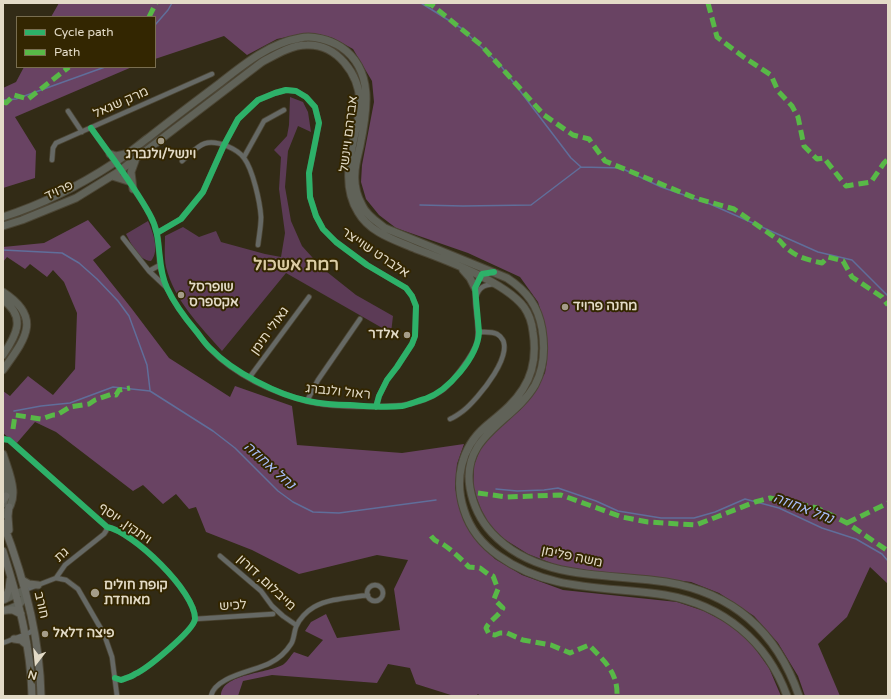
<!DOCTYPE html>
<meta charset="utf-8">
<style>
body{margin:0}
#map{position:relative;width:891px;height:699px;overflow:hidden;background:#322b16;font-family:"Varela Round",sans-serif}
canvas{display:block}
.frame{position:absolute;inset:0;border:4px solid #e3dbc7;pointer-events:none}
.legend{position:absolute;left:16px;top:16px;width:140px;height:52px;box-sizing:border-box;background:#332601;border:1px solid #796e50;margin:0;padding:5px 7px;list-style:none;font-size:12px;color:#e3dbc7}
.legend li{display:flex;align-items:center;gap:8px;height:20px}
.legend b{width:20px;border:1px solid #796e50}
.north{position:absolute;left:16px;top:643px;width:40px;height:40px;-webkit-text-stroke:3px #332601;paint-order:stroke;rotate:196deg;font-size:11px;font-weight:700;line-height:16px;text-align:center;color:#e3dbc7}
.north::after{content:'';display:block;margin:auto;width:14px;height:18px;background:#e3dbc7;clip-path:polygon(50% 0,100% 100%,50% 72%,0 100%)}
</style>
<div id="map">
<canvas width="891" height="699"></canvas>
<div class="frame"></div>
<ul class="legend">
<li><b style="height:5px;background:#2db169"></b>Cycle path</li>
<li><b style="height:5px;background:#58b947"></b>Path</li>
</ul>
<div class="north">N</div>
</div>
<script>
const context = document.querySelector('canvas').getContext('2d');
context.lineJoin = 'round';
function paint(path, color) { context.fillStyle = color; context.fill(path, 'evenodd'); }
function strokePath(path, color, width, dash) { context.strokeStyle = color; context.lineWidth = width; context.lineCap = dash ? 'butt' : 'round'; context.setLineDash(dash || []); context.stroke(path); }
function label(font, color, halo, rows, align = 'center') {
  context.font = font + ' "Varela Round",Heebo,sans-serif'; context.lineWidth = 4; context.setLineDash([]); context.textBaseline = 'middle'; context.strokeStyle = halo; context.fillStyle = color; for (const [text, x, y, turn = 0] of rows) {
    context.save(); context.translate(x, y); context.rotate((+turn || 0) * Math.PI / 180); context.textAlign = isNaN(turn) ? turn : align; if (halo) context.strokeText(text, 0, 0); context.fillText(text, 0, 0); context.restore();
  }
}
paint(new Path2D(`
 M 290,97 L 303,102 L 308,112 L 311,132 L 298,126 L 288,151 L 285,187 L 291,221 L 302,246 L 322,268 L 356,295 L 393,316 L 391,333 L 286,273 L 222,351 C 200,326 174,300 166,267 C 164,257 165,245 165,236 L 183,227 L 199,237 L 216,231 L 221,242 L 265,254 L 281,257 L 285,233 L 279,189 L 281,157 L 274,150 L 287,136 L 289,125 Z
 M 148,221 C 153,232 160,251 151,261 C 138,260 132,245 126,234 Z`), '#5c3b56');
paint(new Path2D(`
 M 59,3 L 888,3 L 888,584 L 870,567 L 847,617 L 818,644 L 840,696 L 805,696 L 798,676 L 778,643 L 754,616 L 719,593 L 691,582 L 650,577 L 613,574 L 559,566 L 528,554 L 504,539 L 488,524 L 480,507 L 473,488 L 474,465 L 481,447 L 496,430 L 520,410 L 536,389 L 545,373 L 547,360 L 545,326 L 538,302 L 520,277 L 468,253 L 396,228 L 379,215 L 366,199 L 361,182 L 362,165 L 374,102 L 372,81 L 353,49 L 333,38 L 318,34 L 301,34 L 277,39 L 247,55 L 224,36 L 155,59 L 155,17 L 51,17 Z
 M 24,67 L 132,67 L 15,117 L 36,151 L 35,178 L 3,188 L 3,88 L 16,82 Z
 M 88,220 L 111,247 L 93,260 L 132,309 L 169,358 L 230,397 L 235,386 L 292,406 L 297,445 L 402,453 L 464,444 L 457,464 L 455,488 L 464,521 L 478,542 L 495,559 L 522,575 L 563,590 L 677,602 L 704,611 L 727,623 L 749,640 L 769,668 L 781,696 L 480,696 L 478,694 L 476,696 L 454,696 L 416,684 L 410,668 L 388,664 L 377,683 L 272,675 L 243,681 L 238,696 L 221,696 C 221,673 269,674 284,664 C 288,661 291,655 294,652 L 308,657 L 323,640 L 305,631 L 311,622 L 326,614 L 337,638 L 400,630 L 394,589 L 408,560 L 377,555 L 299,574 L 252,550 L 206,532 L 196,507 L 189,509 L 176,494 L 163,504 L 143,485 L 133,491 L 56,432 L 35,422 L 16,444 L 3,433 L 3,391 L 10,396 L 28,376 L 53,395 L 75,369 L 77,313 L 64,282 L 53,270 L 47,277 L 30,264 L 25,269 L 7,257 L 3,262 L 3,247 L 44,243 Z`), '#694363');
strokePath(new Path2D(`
 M 421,3 L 461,28 L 501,66 L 571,158 L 581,167 L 621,168 L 661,187 L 710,204 L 818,252 L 852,260 L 888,296
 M 155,25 L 168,10 L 172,3
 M 3,100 L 16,99 L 105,67
 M 420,205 L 463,206 L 531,205 L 581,167
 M 3,250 L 62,253 L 79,263 L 97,279 L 118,301 L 129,316 L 147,365 L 150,390
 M 14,411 L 41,406 L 70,403 L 113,387 L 150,391 L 213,431 L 235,448 L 278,491 L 293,502 L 313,512 L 339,513 L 436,500
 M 496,489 L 517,491 L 544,490 L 558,488 L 596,501 L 618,511 L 661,518 L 694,518 L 715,512 L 745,499 L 779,508 L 822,528 L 856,539 L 882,554 L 888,561`), '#606e9a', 1.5);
const street = new Path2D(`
 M 68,111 L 82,132
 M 91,128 L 128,181
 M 244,157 L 264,121 L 284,110
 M 52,160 L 53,148 L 56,143 L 212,74
 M 182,161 C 199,146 204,137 227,146 C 234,149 240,152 244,158 C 253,170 260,202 261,217 C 261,226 259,236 258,245
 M 132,187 C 142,201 152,215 157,232 C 159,238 158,246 159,253 C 159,264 162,277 167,288 C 174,303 185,318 196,331 C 201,337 205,344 211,350 C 235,375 272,392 306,401 C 330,407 365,407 390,406 C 408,406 430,400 444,389 C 451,383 457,375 462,368 C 468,360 474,352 477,342 C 483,323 462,276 490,272
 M 157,233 L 181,219 L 203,192 L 224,145 L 238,119 L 258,100 L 275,93 L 286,90 L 296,91 L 306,97 L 315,107 L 319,123 L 309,173 L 310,197 L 316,216 L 323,229 L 336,242 L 367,265 L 406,288 L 412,296 L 416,306 L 415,336 L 412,344 L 397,367 L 387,380 L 379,396 L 376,407
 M 123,238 L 149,271 L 160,265
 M 149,271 L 167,288
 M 476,297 C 479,287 484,285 494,284
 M 249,378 L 309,297
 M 307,401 L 318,380 L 360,319
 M 450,419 C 455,417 459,414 463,411 C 476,401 522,348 497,334 C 491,331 484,332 479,332
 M 3,439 L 9,440 L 107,527 C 132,531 196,592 195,619 C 194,630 147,669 135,674 C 131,677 126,678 121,680 L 115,678
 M 220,556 L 261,591 L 272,606 L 283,616 L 296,625
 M 56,578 L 66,580 L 78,589 L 104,634 L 112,657 L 117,696
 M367 593a8 8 0 1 1 16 0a8 8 0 1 1-16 0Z
 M 25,590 L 56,578 L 65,565 L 104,534 L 106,531 L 107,527
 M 195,619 L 273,614
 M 3,643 L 29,633 L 34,629
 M 211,696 C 215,676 256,671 270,663 C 278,659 286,652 291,644 C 294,640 294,632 296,627 C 299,619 307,611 314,607 C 330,598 350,598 368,595`);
const secondary = new Path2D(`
 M 110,154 L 116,156 L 125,154
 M 112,176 L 128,181
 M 133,189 L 131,172 L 135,161
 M 3,217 C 43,204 79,186 114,163 C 126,156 137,146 148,138 C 172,119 196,101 220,83 C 244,64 270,43 300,38 C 313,35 330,40 341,47 C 375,70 367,112 360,146 C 358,155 355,165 355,173 C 354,184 357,196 362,205 C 366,215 377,222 385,228 L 507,278 C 527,291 538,306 542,329 C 545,347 544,368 535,385 C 513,423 461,435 470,488 C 473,505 480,520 492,533 C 537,581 607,573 666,582 C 734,593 777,632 799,696
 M 3,226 L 22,220 L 76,198 L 118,172 L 262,62 C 275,55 291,45 307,45 C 337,44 359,74 360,102 C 360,111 358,120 356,129 C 350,157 342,186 358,212 C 370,233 395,240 416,249 C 446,260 505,282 524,307 C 529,314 532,323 533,332 C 536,351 534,372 523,389 C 513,405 499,415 485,427 C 461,448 454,480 464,510 C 470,529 483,545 499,556 C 549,592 607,586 665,595 C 723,605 767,641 787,696
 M 463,270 L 470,278 L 475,288
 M 3,292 C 43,318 25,339 3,370
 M 3,300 C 27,317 16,336 3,355
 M 3,454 C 9,473 22,499 3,515
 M 3,472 C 7,483 8,493 3,504
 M 3,600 L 25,590 C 25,605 15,607 3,611`);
const primary = new Path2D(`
 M 3,500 L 6,496
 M 3,523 C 24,578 40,636 41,696
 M 9,530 L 8,516 L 9,507
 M 3,551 C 18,599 31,646 32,696
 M 22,580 L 29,584 L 38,585
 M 5,599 L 9,589 L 10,580
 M 7,610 L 13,610 L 21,614
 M 14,639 L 21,640 L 27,645`);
strokePath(street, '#4c4635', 6);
strokePath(secondary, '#4c4635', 9);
strokePath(primary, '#4c4635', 9);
strokePath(street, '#666965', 4.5);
strokePath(secondary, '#606258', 7);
strokePath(primary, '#676860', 7);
strokePath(new Path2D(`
 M 425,3 L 432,5 L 481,45 L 544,115 L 573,135 L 589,139 L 605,161 L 695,198 L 734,209 L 780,241 C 792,256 804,259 822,263 L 828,257 L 843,261 L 852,277 L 882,297 L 888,305
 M 708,3 L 717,37 L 745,58 L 771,75 L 778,91 L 792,106 L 798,117 L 804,146 L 817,159 L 824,158 L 846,186 L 871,182 L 884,163 L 888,159
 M 149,17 L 156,3
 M 3,102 L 6,103 L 14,95 L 28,99 L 69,67
 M 13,429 L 15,415 L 41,419 L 53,415 L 57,415 L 70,407 L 89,404 L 95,400 L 112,394 L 116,395 L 119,390 L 130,388
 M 478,493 L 507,497 L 561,495 L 622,517 L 648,522 L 696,525 L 755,502 L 770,498 L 817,508 L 847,523 L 888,551
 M 847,523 L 888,503
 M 431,536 C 436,543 438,541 444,545 C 453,551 461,559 469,567 L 480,568 L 488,574 L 493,576 L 498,589 L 494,599 L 503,608 C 498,617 490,620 486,628 L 489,634 L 495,635 L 500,633 L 507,633 L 523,640 L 551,645 L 570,653 L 589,645 C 604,661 618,672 617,696`), '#58b947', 5, [10, 5]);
strokePath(new Path2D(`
 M 91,128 C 111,156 134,185 150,215 C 163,238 156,265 167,288 C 174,303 185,318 196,331 C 201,337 205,344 211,349 C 233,372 278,395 308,401 C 322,404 336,405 350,405 C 367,406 385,408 402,406 C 409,405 417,401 425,399 C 448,391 478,357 479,332 L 475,288 L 482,274 L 494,272
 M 157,233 L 181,219 L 203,192 L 224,145 L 238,119 L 258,100 L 275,93 L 286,90 L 296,91 L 306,97 L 315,107 L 319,123 L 309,173 L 310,197 L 316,216 L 323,229 L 336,242 L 367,265 L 406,288 L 412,296 L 416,306 L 415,336 L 412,344 L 397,367 L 387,380 L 379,396 L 376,407
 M 3,439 L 9,440 L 107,527 C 132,531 196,592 195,619 C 194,630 147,669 135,674 C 131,677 126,678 121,680 L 115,678`), '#2db169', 6);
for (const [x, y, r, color] of [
 [161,141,4,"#a59d89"],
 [181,295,4,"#a59d89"],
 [565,307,4,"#a59d89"],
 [407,335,4,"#a59d89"],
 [95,593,5,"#a59d89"],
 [45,634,4,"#a59d89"]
]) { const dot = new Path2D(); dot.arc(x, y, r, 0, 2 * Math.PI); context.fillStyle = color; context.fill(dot); strokePath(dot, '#332601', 1.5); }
label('13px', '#e3dbc7', '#332601', [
 ["מרק שגאל",121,103,-24],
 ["אברהם ויינשל",349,134,-83],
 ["פרויד",59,191,-24],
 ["אלברט שוייצר",375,253,34],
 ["גאולי תימן",270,331,-54],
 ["ראול ולנברג",338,392,6],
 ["ויתקין, יוסף",125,524,35],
 ["גת",62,555,-43],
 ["משה פלימן",572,557,12],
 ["מייבלום, דורון",266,583,43],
 ["חורב",41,605,77],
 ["לכיש",233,606,-4]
]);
label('bold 13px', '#e3dbc7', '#332601', [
 ["וינשל/ולנברג",161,155,"center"],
 ["שופרסל",189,288],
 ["אקספרס",189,303],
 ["מחנה פרויד",573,307],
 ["אלדר",399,335,"right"],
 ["קופת חולים",104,586],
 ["מאוחדת",104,601],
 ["פיצה דלאל",53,634]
], 'left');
label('italic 14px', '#a7bcf8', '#332601', [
 ["נחל אחוזה",269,466,42],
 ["נחל אחוזה",803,509,21]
]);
label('bold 17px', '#dbcca4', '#332601', [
 ["רמת אשכול",296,266]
]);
</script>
